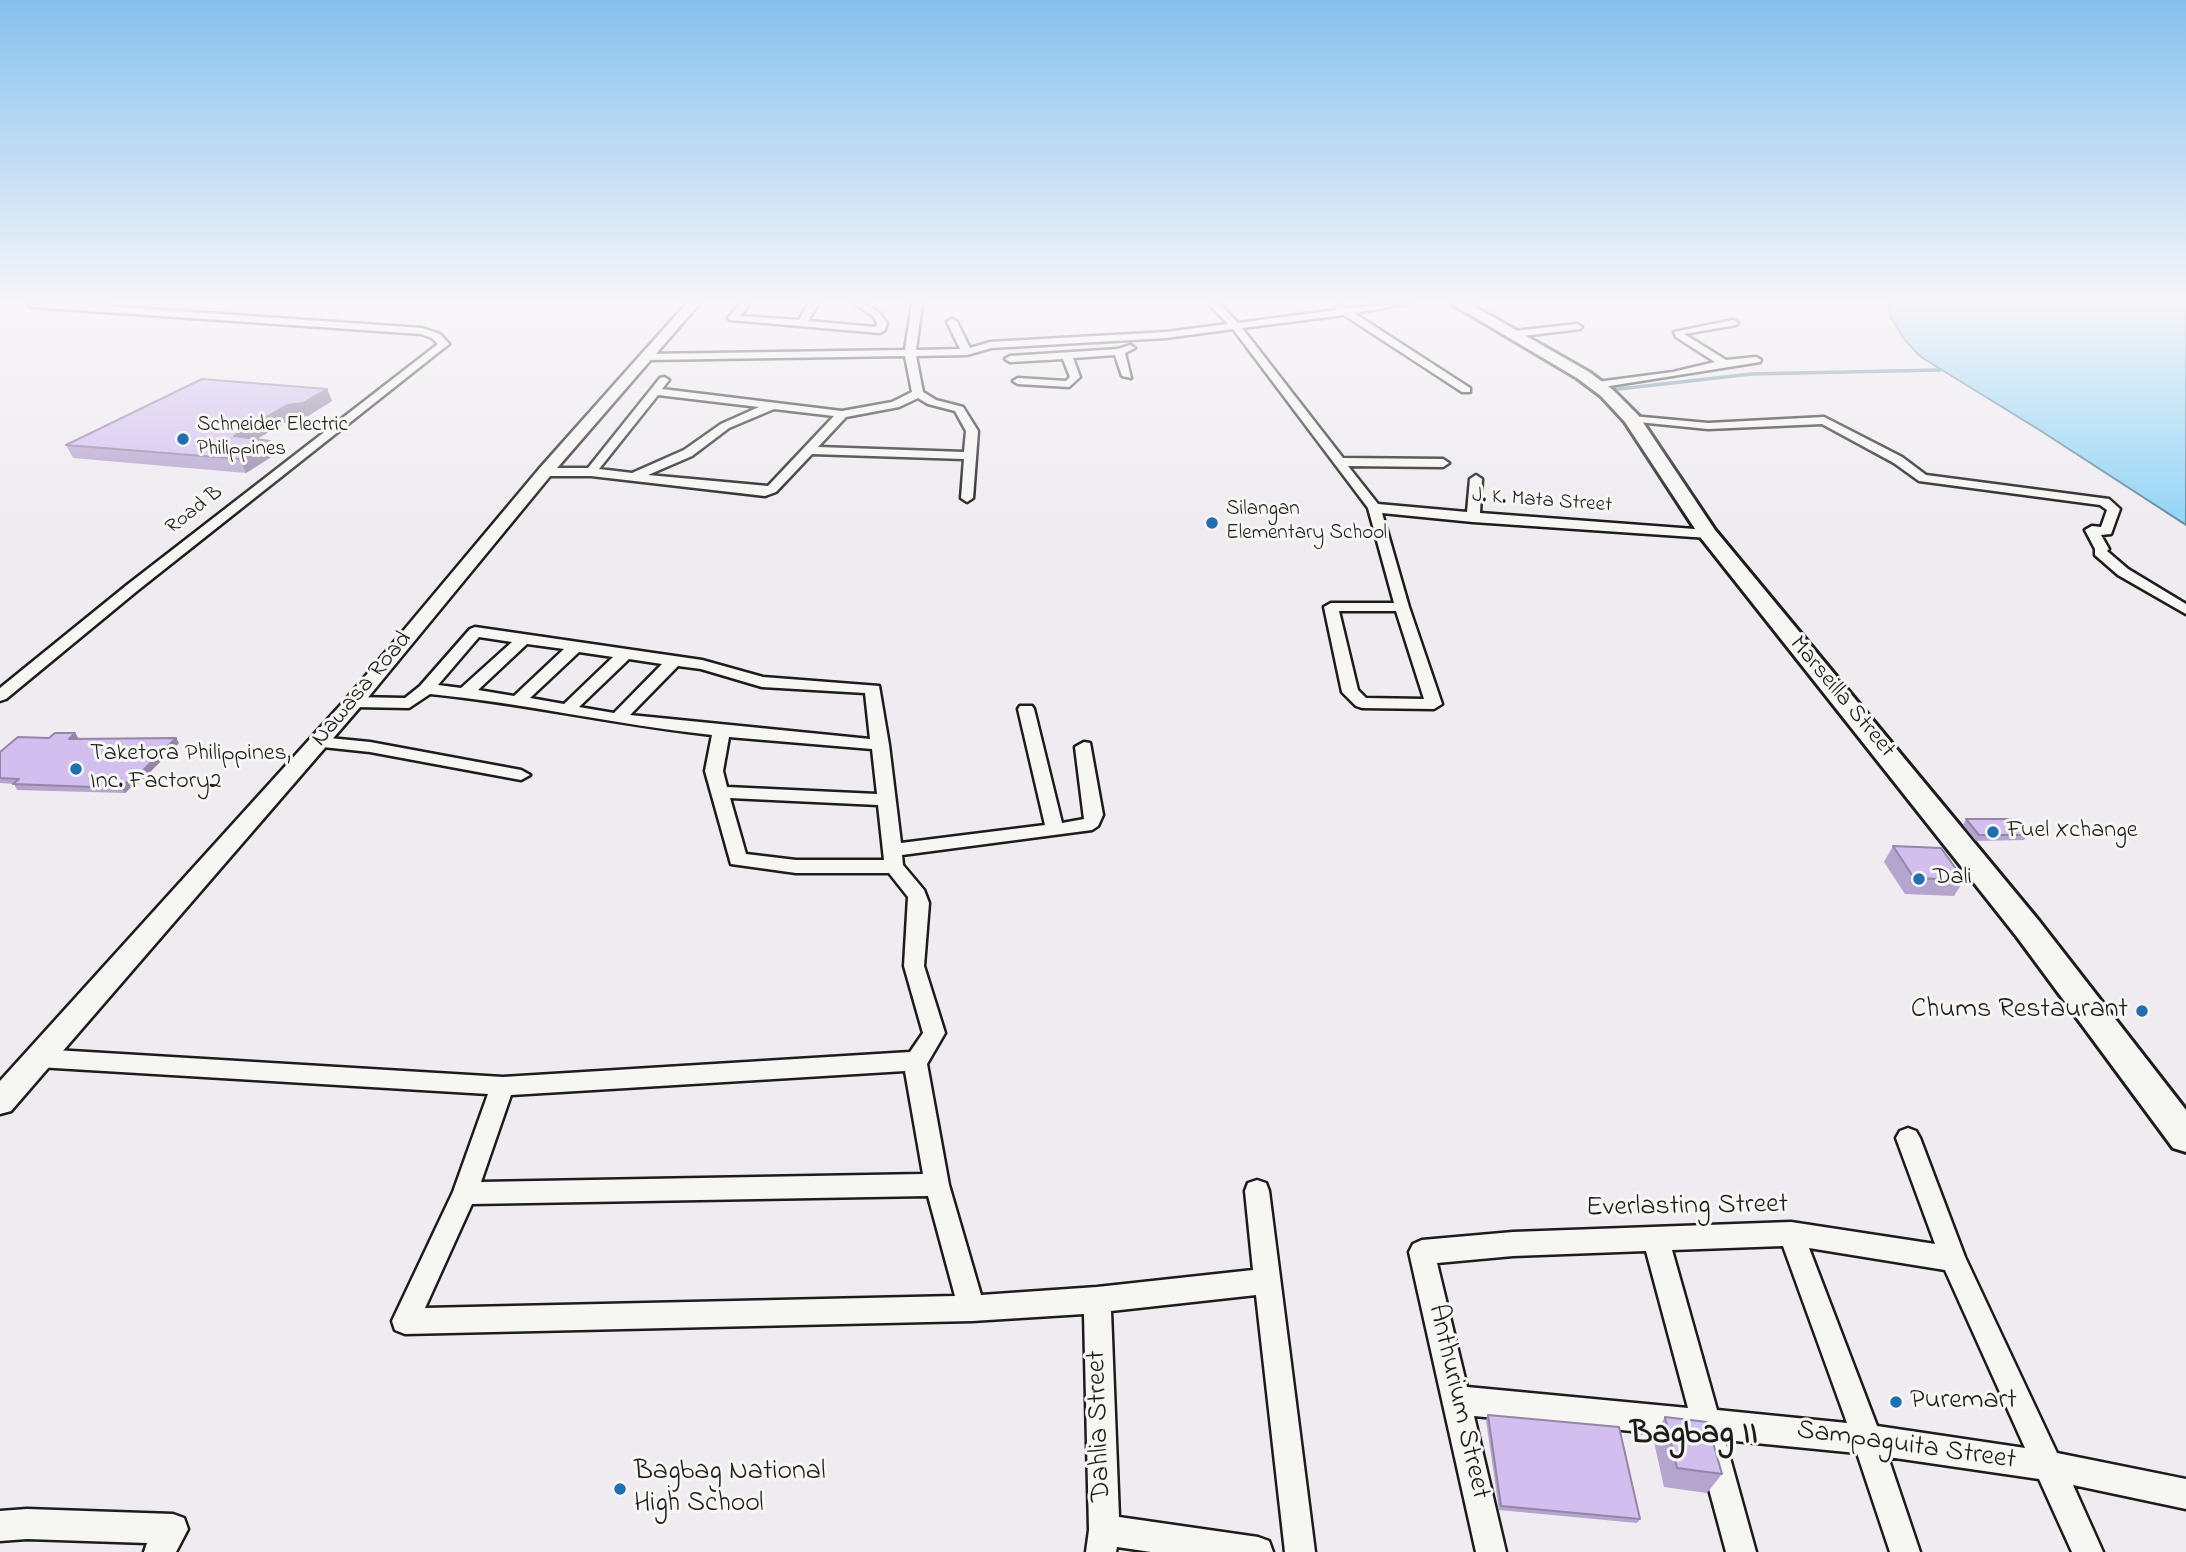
<!DOCTYPE html>
<style>
body{margin:0}
canvas{display:block;background:#efebf1}
</style>
<canvas width="2186" height="1552"></canvas>
<script>
const context = document.querySelector('canvas').getContext('2d');
context.lineJoin = 'round';
function paint(path, color) { context.fillStyle = color; context.fill(path, 'evenodd'); }
function strokePath(path, color, width, dash) { context.strokeStyle = color; context.lineWidth = width; context.lineCap = dash ? 'butt' : 'round'; context.setLineDash(dash || []); context.stroke(path); }
function label(font, color, halo, rows, align = 'center') {
  context.font = font + ' "Indie Flower",sans-serif'; context.lineWidth = 6; context.setLineDash([]); context.textBaseline = 'middle'; context.strokeStyle = halo; context.fillStyle = color; for (const [text, x, y, turn = 0] of rows) {
    context.save(); context.translate(x, y); context.rotate((+turn || 0) * Math.PI / 180); context.textAlign = isNaN(turn) ? turn : align; if (halo) context.strokeText(text, 0, 0); context.fillText(text, 0, 0); context.restore();
  }
}
const water = new Path2D(`
 M 1888,304 L 2186,304 L 2186,525 L 2041,431 L 1921,357 L 1904,339 L 1891,317 Z`);
paint(water, '#94d5f6');
strokePath(water, '#648b9f', 2);
strokePath(new Path2D(`
 M 1610,390 L 1751,374 L 1940,370`), '#648b9f', 3.5);
const minor = new Path2D(`
 M 28,304 L 76,304 L 422,328 L 440,334 L 449,344 L 137,591 L 6,699 L 0,701 L 0,688 L 127,585 L 438,344 L 432,338 L 421,334 L 33,307 Z
 M 740,304 L 750,304 L 740,316 L 799,320 L 808,304 L 818,304 L 808,321 L 876,327 L 877,323 L 873,316 L 855,304 C 871,304 878,310 887,323 L 885,330 L 880,333 L 730,320 L 728,318 Z
 M 912,304 L 922,304 L 916,350 L 960,349 L 947,322 L 952,319 L 957,322 L 970,348 L 990,342 L 1166,332 L 1228,324 L 1209,304 L 1220,304 L 1238,323 L 1336,310 L 1337,306 L 1347,308 L 1407,304 L 1354,313 L 1470,388 L 1470,392 L 1462,392 L 1344,315 L 1242,328 L 1343,458 L 1443,459 L 1449,463 L 1443,467 L 1348,466 L 1378,504 L 1467,512 L 1470,479 L 1476,475 L 1482,479 L 1480,513 L 1708,530 L 1715,534 L 1708,538 L 1473,522 L 1382,513 L 1409,607 L 1442,704 L 1434,709 L 1362,708 L 1356,706 L 1342,692 L 1324,607 L 1331,603 L 1394,603 L 1368,508 L 1233,329 L 1166,338 L 991,348 L 967,355 L 916,356 L 923,392 L 936,400 L 963,407 L 978,431 L 973,498 L 967,502 L 961,498 L 964,459 L 812,454 L 776,492 L 765,496 L 591,476 L 545,476 L 539,472 L 545,468 L 588,468 L 660,378 L 664,377 L 669,380 L 662,389 L 842,411 L 892,402 L 912,392 L 905,356 L 647,360 L 642,357 L 647,354 L 905,350 ZM 658,395 L 759,407 L 721,424 L 684,450 L 632,473 L 599,469 ZM 918,398 L 928,404 L 955,411 L 966,431 L 964,452 L 818,447 L 846,417 L 899,407 ZM 774,409 L 834,416 L 768,486 L 648,475 L 692,456 L 729,428 ZM 1339,611 L 1396,611 L 1424,699 L 1366,698 L 1358,690 Z
 M 1733,320 L 1738,323 L 1736,325 L 1684,334 L 1726,360 L 1756,357 L 1761,360 L 1760,362 L 1597,388 L 1592,385 L 1597,382 L 1673,372 L 1715,362 L 1676,337 L 1674,332 Z
 M 1577,324 L 1582,327 L 1580,329 L 1514,337 L 1509,334 L 1514,331 Z
 M 1130,345 L 1135,348 L 1125,353 L 1131,378 L 1122,376 L 1115,355 L 1073,358 L 1080,377 L 1069,387 L 1018,384 L 1013,381 L 1018,378 L 1066,381 L 1070,377 L 1063,359 L 1010,362 L 1005,359 L 1010,356 L 1118,349 Z
 M 1632,416 L 1708,423 L 1824,417 L 1902,457 L 1926,475 L 2109,499 L 2120,509 L 2111,534 L 2101,535 L 2109,549 L 2107,551 L 2128,569 L 2186,604 L 2186,614 L 2118,575 L 2095,555 L 2095,549 L 2085,530 L 2092,526 L 2101,527 L 2107,510 L 2100,505 L 1919,481 L 1894,463 L 1822,424 L 1708,429 L 1628,421 L 1626,419 Z
 M 475,627 L 702,660 L 763,677 L 879,686 L 889,745 L 901,843 L 1045,825 L 1018,709 L 1020,706 L 1032,706 L 1034,709 L 1062,823 L 1084,819 L 1075,747 L 1084,742 L 1090,743 L 1103,815 L 1098,826 L 1092,830 L 902,855 L 903,865 L 924,890 L 929,903 L 924,966 L 945,1033 L 927,1064 L 949,1185 L 981,1295 L 1097,1287 L 1253,1270 L 1245,1191 L 1248,1183 L 1257,1180 L 1266,1183 L 1269,1191 L 1315,1552 L 1285,1552 L 1256,1295 L 1111,1311 L 1119,1517 L 1258,1537 L 1269,1541 L 1273,1552 L 1151,1552 L 1117,1547 L 1116,1552 L 1086,1552 L 1089,1530 L 1084,1314 L 972,1321 L 405,1334 L 395,1330 L 392,1321 L 453,1192 L 488,1094 L 38,1067 L 30,1064 L 27,1058 L 30,1052 L 38,1049 L 503,1077 L 910,1052 L 923,1033 L 904,966 L 908,897 L 889,873 L 796,873 L 731,864 L 705,771 L 712,735 C 617,725 524,703 430,694 L 409,708 L 354,707 L 346,702 L 354,697 L 405,698 L 420,686 L 470,629 ZM 479,637 L 512,642 L 461,688 L 438,685 ZM 527,644 L 564,649 L 514,696 L 478,690 ZM 579,652 L 613,657 L 564,704 L 530,698 ZM 629,659 L 662,664 L 614,713 L 579,707 ZM 678,666 L 701,669 L 762,687 L 865,693 L 870,739 L 630,715 ZM 729,737 L 872,749 L 877,794 L 727,787 L 723,771 ZM 730,798 L 878,805 L 884,860 L 796,860 L 746,854 ZM 905,1071 L 923,1174 L 481,1182 L 511,1095 ZM 928,1196 L 955,1296 L 425,1308 L 472,1204 Z
 M 319,737 L 370,742 L 521,770 L 530,775 L 521,780 L 370,752 L 313,746 L 311,742 L 313,738 Z
 M 1908,1128 L 1916,1131 L 1920,1138 L 1965,1257 L 2057,1453 L 2186,1479 L 2186,1509 L 2073,1485 L 2103,1552 L 2072,1552 L 2039,1479 L 1888,1457 L 1920,1552 L 1890,1552 L 1857,1453 L 1725,1440 L 1756,1552 L 1726,1552 L 1695,1437 L 1474,1416 L 1506,1552 L 1476,1552 L 1409,1252 L 1413,1244 L 1422,1240 L 1513,1232 L 1791,1222 L 1935,1244 L 1896,1138 L 1900,1131 ZM 1783,1246 L 1847,1423 L 1717,1410 L 1672,1250 ZM 1809,1248 L 1945,1270 L 2025,1448 L 1877,1426 ZM 1646,1251 L 1688,1408 L 1467,1387 L 1437,1263 L 1513,1256 Z
 M 27,1509 L 173,1514 L 184,1518 L 188,1529 L 176,1552 L 144,1552 L 147,1543 L 27,1539 L 0,1541 L 0,1511 Z`);
const tertiary = new Path2D(`
 M 686,304 L 699,304 L 551,475 L 361,706 L 11,1111 L 0,1114 L 0,1081 L 347,698 L 539,469 Z`);
const secondary = new Path2D(`
 M 1452,304 L 1470,304 L 1589,372 L 1613,390 L 1638,415 L 1715,530 L 2039,921 L 2186,1110 L 2186,1152 L 2173,1148 L 2017,937 L 1701,538 L 1625,422 L 1601,396 L 1577,378 Z`);
strokePath(minor, '#1c1c1c', 5);
strokePath(tertiary, '#1c1c1c', 5);
strokePath(secondary, '#1c1c1c', 6);
paint(minor, '#f6f6f2');
paint(tertiary, '#f6f6f2');
paint(secondary, '#f6f6f2');
paint(new Path2D(`
 M 327,389 L 332,401 L 308,416 L 293,418 L 256,439 L 276,454 L 246,473 L 73,458 L 66,445 Z
 M 75,733 L 79,739 L 176,738 L 179,743 L 135,787 L 131,787 L 125,793 L 17,790 L 14,784 L 0,783 L 0,752 L 49,738 Z
 M 1966,819 L 2028,835 L 2024,840 L 1976,841 L 1963,825 Z
 M 1893,846 L 1964,880 L 1954,896 L 1905,894 L 1884,862 Z
 M 1488,1415 L 1640,1519 L 1637,1523 L 1499,1510 L 1486,1420 Z
 M 1665,1417 L 1722,1474 L 1707,1493 L 1664,1487 L 1653,1437 Z`), '#b5a4ce');
paint(new Path2D(`
 M 327,389 L 332,401 L 308,416 L 293,418 L 240,449 L 234,436 L 287,405 Z
 M 270,441 L 276,454 L 246,473 L 240,459 Z
 M 75,733 L 79,739 L 69,739 Z
 M 176,738 L 179,743 L 135,787 L 131,782 Z
 M 127,782 L 131,787 L 125,793 L 121,788 Z`), '#9386a7');
const building = new Path2D(`
 M 202,379 L 327,389 L 303,403 L 287,405 L 234,436 L 270,441 L 240,459 L 66,445 Z
 M 55,733 L 75,733 L 69,739 L 176,738 L 131,782 L 127,782 L 121,788 L 13,784 L 19,779 L 0,778 L 0,752 L 18,737 L 49,738 Z
 M 1966,819 L 2014,819 L 2028,835 L 1979,835 Z
 M 1893,846 L 1941,848 L 1964,880 L 1914,878 Z
 M 1488,1415 L 1619,1427 L 1640,1519 L 1501,1506 Z
 M 1665,1417 L 1707,1422 L 1722,1474 L 1677,1468 Z`);
paint(building, '#d2bfef');
strokePath(building, '#9386a7', 2);
const sky = context.createLinearGradient(0, 0, 0, 521);
sky.addColorStop(0, '#86c1ee');
sky.addColorStop(0.58, '#f8f6f9');
sky.addColorStop(1, '#f8f6f900');
context.fillStyle = sky;
context.fillRect(0, 0, 2186, 521);
for (const [x, y, r, color] of [
 [183,439,7,"#1f6fb2"],
 [1212,523,7,"#1f6fb2"],
 [76,769,7,"#1f6fb2"],
 [1993,832,7,"#1f6fb2"],
 [1919,879,7,"#1f6fb2"],
 [2142,1011,7,"#1f6fb2"],
 [1896,1402,7,"#1f6fb2"],
 [620,1489,7,"#1f6fb2"]
]) { const dot = new Path2D(); dot.arc(x, y, r, 0, 2 * Math.PI); context.fillStyle = color; context.fill(dot); strokePath(dot, '#f6f6f2', 2.5); }
label('21px', '#1c1c1c', '#f6f6f2', [
 ["Schneider Electric",197,427],
 ["Philippines",197,451],
 ["Silangan",1226,511],
 ["Elementary School",1226,535]
], 'left');
label('21px', '#1c1c1c', '#f6f6f2', [
 ["J. K. Mata Street",1542,502,4],
 ["Road B",195,511,-38]
]);
label('24px', '#1c1c1c', '#f6f6f2', [
 ["Nawasa Road",363,690,-50],
 ["Marseilla Street",1841,698,50]
]);
label('24px', '#1c1c1c', '#f6f6f2', [
 ["Taketora Philippines,",90,755],
 ["Inc. Factory2",90,783],
 ["Fuel Xchange",2007,832],
 ["Dali",1933,879]
], 'left');
label('28px', '#1c1c1c', '#f6f6f2', [
 ["Chums Restaurant",2128,1011,"right"],
 ["Puremart",1910,1402],
 ["Bagbag National",634,1473],
 ["High School",634,1505]
], 'left');
label('28px', '#1c1c1c', '#f6f6f2', [
 ["Everlasting Street",1687,1208,-1],
 ["Anthurium Street",1457,1402,77],
 ["Dahlia Street",1101,1426,-92],
 ["Sampaguita Street",1906,1447,8]
]);
label('bold 33px', '#1c1c1c', '#f6f6f2', [
 ["Bagbag II",1694,1437]
]);
</script>
